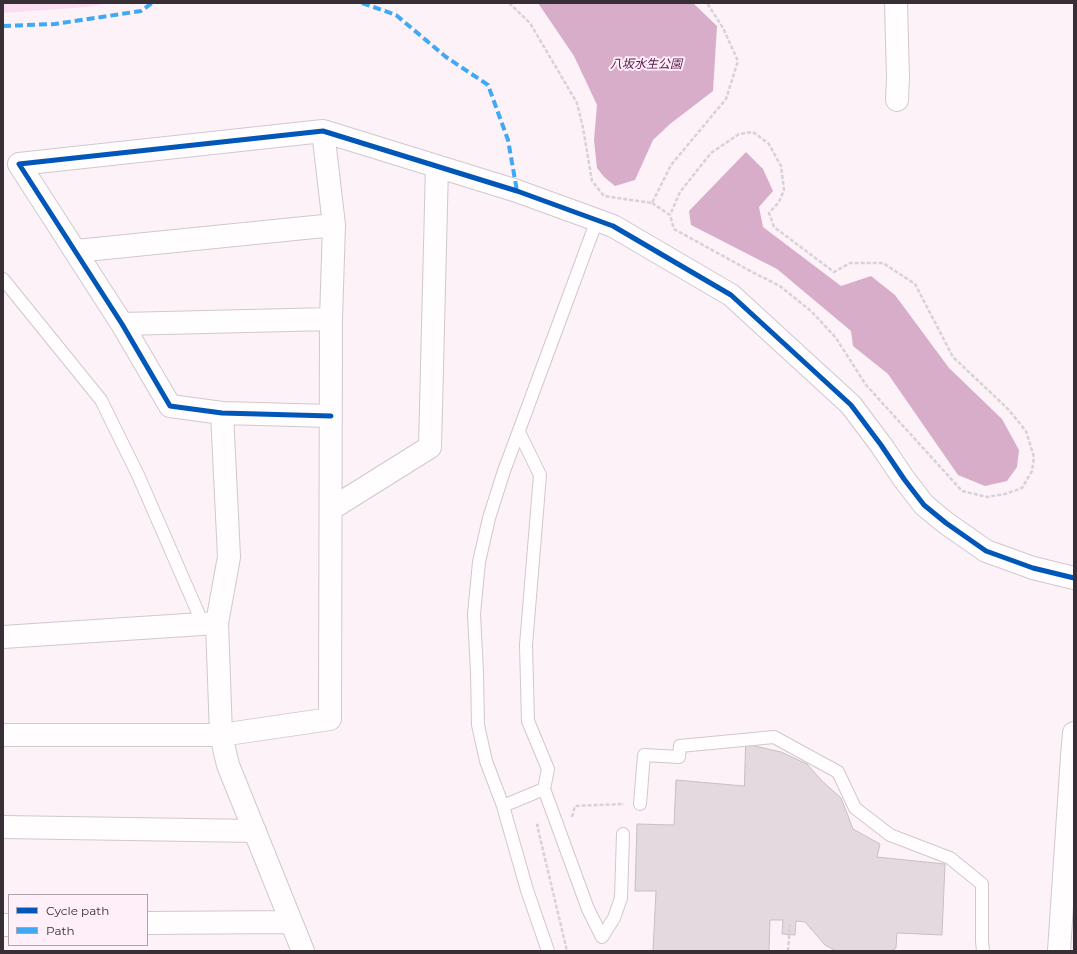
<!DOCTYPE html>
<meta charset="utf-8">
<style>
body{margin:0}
#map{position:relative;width:1077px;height:954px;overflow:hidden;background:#fcf2f8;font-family:Montserrat,sans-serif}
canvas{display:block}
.frame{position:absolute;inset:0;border:4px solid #382e35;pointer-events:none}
.legend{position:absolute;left:8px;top:894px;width:140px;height:52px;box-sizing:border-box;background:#ffeff9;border:1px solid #afa2ab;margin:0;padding:5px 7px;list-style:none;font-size:12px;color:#382e35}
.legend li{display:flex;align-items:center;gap:8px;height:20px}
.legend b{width:20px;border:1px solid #afa2ab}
</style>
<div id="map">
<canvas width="1077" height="954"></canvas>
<div class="frame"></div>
<ul class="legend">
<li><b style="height:5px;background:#0057b8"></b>Cycle path</li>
<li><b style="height:5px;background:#3fa9f5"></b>Path</li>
</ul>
</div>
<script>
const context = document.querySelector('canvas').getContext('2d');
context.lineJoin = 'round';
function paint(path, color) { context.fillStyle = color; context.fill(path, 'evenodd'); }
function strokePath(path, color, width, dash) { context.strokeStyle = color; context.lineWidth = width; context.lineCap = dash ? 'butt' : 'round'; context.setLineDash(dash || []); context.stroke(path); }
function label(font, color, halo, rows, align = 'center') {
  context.font = font + ' Montserrat,"Noto Sans JP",sans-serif'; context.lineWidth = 4; context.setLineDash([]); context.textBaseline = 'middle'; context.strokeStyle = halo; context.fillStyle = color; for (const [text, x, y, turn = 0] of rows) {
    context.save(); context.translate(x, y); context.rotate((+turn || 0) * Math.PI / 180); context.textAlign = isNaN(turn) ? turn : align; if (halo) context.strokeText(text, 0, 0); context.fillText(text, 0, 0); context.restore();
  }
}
paint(new Path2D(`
 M 3,3 L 109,3 L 87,7 L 3,13 Z`), '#fbddf1');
paint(new Path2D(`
 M 538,3 L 693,3 L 717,26 L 713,91 L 670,124 L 653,140 L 635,180 L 615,186 L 604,177 L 597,168 L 594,140 L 597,105 L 574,56 Z
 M 746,152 L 763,169 L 773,191 L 759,207 L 763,227 L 841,286 L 871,276 L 895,295 L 949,368 L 1002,419 L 1019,450 L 1017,467 L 1007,481 L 985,486 L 958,475 L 888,374 L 853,346 L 851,331 L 777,269 L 691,225 L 689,211 Z`), '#d8adca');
const building = new Path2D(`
 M 746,744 L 781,752 L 807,764 L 821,780 L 841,798 L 853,829 L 880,844 L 877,857 L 945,864 L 942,935 L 897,933 L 896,948 L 891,951 L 836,951 L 825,945 L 805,922 L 796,921 L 795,935 L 782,934 L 783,920 L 770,920 L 769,951 L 653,951 L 656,891 L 635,891 L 637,824 L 674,825 L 676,780 L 744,786 Z`);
paint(building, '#e3d9df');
strokePath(building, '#c8bfc5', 1);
const lane = new Path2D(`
 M 3,279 L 101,400 L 138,475 L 203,624
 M 544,789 L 588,909 L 602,937 L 614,918 L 621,898 L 623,834
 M 640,804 L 644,755 L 679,757 L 680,746 L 774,737 L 838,772 L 855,808 L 890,835 L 950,858 L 982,884 L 982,941 L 983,951
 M 503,806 L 544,789 L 548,769 L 528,721 L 526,645 L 540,475 L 519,432
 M 548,951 L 527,890 L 503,806 L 486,761 L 478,725 L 477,672 L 474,614 L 479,562 L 489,518 L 504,471 L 597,220`);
const street = new Path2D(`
 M 896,3 L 898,78 L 897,100
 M 76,251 L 334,225
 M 122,324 L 331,319
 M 222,413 L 229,557 L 217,623 L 221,735 L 228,765 L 303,951
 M 331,416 L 222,413 L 170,406 L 122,324 L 19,164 L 323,131 L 517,191 L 613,226 L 731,295 L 851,405 L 881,445 L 904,479 L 924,505 L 946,523 L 986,551 L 1033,568 L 1074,578
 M 331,509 L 430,447 L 437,166
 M 3,637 L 217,623
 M 3,735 L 221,735 L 330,719 L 331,319 L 334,225 L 323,131
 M 3,827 L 255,831
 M 147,923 L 291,922
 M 3,925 L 9,925`);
const secondary = new Path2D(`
 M 1059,951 L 1072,756 L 1074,733`);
strokePath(lane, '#d1c8ce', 14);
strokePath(street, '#d1c8ce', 24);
strokePath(secondary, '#d1c8ce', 24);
strokePath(new Path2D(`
 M 509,3 L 530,23 L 577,103 L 583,128 L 592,181 L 604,196 L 652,203 L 671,165 L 726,99 L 738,61 L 723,28 L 707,3
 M 652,203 L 670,215 L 674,229 L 752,272 L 780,286 L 812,312 L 836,338 L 866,385 L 962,491 L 987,497 L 1005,494 L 1022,488 L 1032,471 L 1034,457 L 1026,431 L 1008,409 L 953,357 L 915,284 L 883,263 L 850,263 L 834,272 L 774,227 L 769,213 L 779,202 L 784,190 L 781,166 L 769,144 L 753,132 L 739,134 L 711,153 L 680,192 L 670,215
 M 572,817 L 575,806 L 624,804
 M 539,825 L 537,825 L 567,951
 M 788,951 L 790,924`), '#d6d3d5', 2.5, [4, 2]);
strokePath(lane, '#fffdfe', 12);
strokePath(street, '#fffdfe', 22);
strokePath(secondary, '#fffdfe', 22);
strokePath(new Path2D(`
 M 362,3 L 396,15 L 446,57 L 488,85 L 508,140 L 517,191
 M 3,26 L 55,24 L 141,11 L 152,3`), '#3fa9f5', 4, [8, 4]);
strokePath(new Path2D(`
 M 331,416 L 222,413 L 170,406 L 122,324 L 19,164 L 323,131 L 517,191 L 613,226 L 731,295 L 851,405 L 881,445 L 904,479 L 924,505 L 946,523 L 986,551 L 1033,568 L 1074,578`), '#0057b8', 5);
label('italic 12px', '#581548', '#ffeff9', [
 ["八坂水生公園",646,64]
]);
</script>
